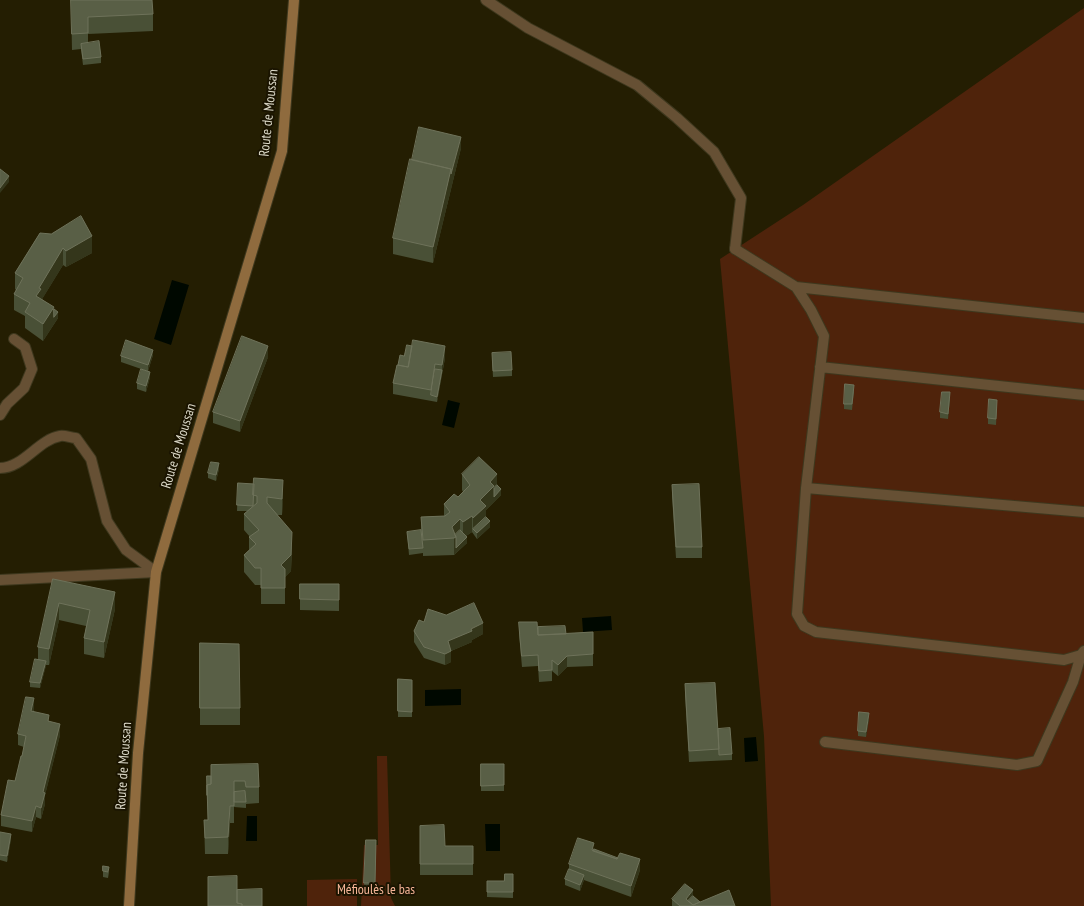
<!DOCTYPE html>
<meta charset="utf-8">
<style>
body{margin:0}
canvas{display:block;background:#241e02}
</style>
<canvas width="1084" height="906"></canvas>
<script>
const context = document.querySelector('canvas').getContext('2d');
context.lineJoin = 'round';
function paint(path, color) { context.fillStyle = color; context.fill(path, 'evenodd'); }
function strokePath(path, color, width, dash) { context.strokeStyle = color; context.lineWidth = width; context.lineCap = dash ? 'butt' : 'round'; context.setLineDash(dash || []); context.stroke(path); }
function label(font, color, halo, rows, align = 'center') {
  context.font = font + ' "PT Sans Narrow",sans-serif'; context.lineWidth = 4; context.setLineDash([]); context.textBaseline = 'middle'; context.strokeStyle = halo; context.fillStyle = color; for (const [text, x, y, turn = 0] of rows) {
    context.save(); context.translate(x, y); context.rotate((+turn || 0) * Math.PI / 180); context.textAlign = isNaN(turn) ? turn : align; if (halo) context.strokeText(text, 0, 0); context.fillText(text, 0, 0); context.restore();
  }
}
paint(new Path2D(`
 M 1084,8 L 1084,906 L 771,906 L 764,736 L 720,259 L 803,205 Z
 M 377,756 L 387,756 L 391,898 L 395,906 L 361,906 L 364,845 L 378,845 Z
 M 357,879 L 357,906 L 307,906 L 307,880 Z`), '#4f230b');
paint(new Path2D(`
 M 172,280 L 189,285 L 171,345 L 154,339 Z
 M 448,400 L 460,403 L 454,428 L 442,425 Z
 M 611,616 L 612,630 L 583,632 L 582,618 Z
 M 461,689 L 461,705 L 425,706 L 425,690 Z
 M 756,737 L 758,761 L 745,762 L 744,738 Z
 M 247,816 L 257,816 L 257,841 L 246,841 Z
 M 485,824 L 500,824 L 500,851 L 486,851 Z`), '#000800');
const lane = new Path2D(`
 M 735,249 L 796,287 L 811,310 L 824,336 L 806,488 L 797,614 L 804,626 L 816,632 L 1064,660 L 1081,655 L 1084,651
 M 796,287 L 1084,318
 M 820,367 L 1084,395
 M 0,415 L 7,404 L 24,388 L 32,369 L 25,347 L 14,339
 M 0,468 C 23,468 38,440 60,436 C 65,435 71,438 76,438 L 91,459 L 107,521 L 126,550 L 156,572 L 0,580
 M 806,488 L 1084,512
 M 825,742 L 1017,765 L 1037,761 L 1073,682 L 1081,655`);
const street = new Path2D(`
 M 486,0 L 528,28 L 637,85 L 677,118 L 714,152 L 741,198 L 735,249`);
const secondary = new Path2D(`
 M 129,906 L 138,753 L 156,572 L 282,151 L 294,0`);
strokePath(lane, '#3e381e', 12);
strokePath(street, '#3e381e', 12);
strokePath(secondary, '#3e381e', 12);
strokePath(lane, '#665034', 10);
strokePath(street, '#665034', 10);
strokePath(secondary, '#8f6b3e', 10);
paint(new Path2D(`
 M 71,0 L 153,14 L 153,31 L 88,34 L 88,43 L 101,57 L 101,63 L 83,65 L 81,49 L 72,50 Z
 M 461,148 L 433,263 L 393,254 L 393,238 L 412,160 Z
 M 40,233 L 92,253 L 66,267 L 63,265 L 42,299 L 54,309 L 58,318 L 43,341 L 25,328 L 25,316 L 14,310 L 14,294 L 16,290 L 15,289 L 15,273 Z
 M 153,355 L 148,371 L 150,377 L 146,392 L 137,389 L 137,383 L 147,371 L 121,362 L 121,356 Z
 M 404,356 L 445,358 L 437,402 L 393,394 L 393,383 Z
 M 268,357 L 240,432 L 213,423 L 213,412 Z
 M 492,358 L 512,370 L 512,376 L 493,377 Z
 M 854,391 L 852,410 L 844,409 L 844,404 Z
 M 950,398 L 948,419 L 940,418 L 940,412 Z
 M 997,406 L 996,425 L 988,424 L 988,418 Z
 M 219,469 L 216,481 L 208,478 L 208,473 Z
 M 462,474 L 497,485 L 501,495 L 486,510 L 486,517 L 490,527 L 477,539 L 472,532 L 466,536 L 467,543 L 454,555 L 423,556 L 423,553 L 409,555 L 407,532 L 421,530 L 421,517 L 444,516 L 444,504 L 458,497 L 463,492 L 462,490 Z
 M 238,483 L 283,497 L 282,515 L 277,515 L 292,548 L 291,571 L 285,577 L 285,604 L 261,604 L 261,585 L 255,585 L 244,572 L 244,555 L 249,550 L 249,537 L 250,537 L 244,530 L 244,514 L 248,511 L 237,511 Z
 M 672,485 L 702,547 L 702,558 L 676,558 L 672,496 Z
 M 53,579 L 115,609 L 104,658 L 84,654 L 84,638 L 86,626 L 59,620 L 49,665 L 46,665 L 40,688 L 30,687 L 30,682 L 38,659 L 38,647 Z
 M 300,584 L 339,584 L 339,611 L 300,610 Z
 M 424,622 L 483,634 L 472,640 L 472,642 L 451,651 L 451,662 L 445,665 L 424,658 L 414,642 L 414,631 Z
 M 519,622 L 566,634 L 593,632 L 593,666 L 567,667 L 558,676 L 552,671 L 552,681 L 539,682 L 538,666 L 522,667 L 519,634 Z
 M 200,643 L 240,708 L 240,725 L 200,725 Z
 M 398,679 L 412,680 L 412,717 L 398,717 Z
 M 685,684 L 718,729 L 732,754 L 732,760 L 689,762 L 685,695 Z
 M 34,709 L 34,712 L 49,721 L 60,735 L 45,795 L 45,804 L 41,819 L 36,817 L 32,832 L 1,826 L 1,815 L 15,781 L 22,756 L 24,747 L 18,745 L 18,734 Z
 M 869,719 L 866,737 L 858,736 L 858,731 Z
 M 481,764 L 504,764 L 504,791 L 481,791 Z
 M 211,765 L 259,787 L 259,803 L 246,804 L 246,808 L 234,807 L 234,823 L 230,823 L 228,854 L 205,854 L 204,820 L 208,820 L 207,776 L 211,776 Z
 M 420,826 L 445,846 L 473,846 L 473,875 L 420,875 Z
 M 0,832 L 11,839 L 7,862 L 0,860 Z
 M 366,840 L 376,840 L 375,888 L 364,888 Z
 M 594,849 L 640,870 L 631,897 L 584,880 L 580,891 L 565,885 L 565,879 L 569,869 L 569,864 Z
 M 103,871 L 109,872 L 108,878 L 103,877 Z
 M 513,874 L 513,898 L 487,897 L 487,881 L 504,881 Z
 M 693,896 L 700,902 L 735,906 L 672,906 L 672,899 Z`), '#495036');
paint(new Path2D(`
 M 461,137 L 461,148 L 433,263 L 433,247 L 451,169 Z
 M 9,176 L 9,182 L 0,193 L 0,188 Z
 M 92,236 L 92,253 L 66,267 L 66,251 Z
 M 63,248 L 63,265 L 41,301 L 36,296 L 39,288 Z
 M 54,307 L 54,317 L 58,312 L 58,318 L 43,341 L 43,324 Z
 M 268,346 L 268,357 L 240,432 L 240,421 Z
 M 445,346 L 445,358 L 437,402 L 437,397 L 442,370 L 442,365 Z
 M 153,350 L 153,355 L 148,371 L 148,365 Z
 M 435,364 L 435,375 L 431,395 L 431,401 L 431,390 Z
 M 150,372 L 150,377 L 146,392 L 146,386 Z
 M 950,392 L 950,398 L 948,419 L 948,414 Z
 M 219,463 L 219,469 L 216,481 L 216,475 Z
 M 497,474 L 497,491 L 501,489 L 501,495 L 486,510 L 486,522 L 473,529 L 473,518 L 480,500 L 490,482 Z
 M 283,480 L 283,497 L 282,515 L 282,499 Z
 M 472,516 L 472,532 L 463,538 L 463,522 Z
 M 460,519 L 460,536 L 456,539 L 456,553 L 454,555 L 454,538 L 452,527 Z
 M 490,521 L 490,527 L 477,539 L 477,533 Z
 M 292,532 L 291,571 L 285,577 L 285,604 L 285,577 L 281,565 Z
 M 467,537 L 467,543 L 456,553 L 456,548 Z
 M 115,592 L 115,609 L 104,658 L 104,642 Z
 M 59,603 L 59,620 L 49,665 L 49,649 Z
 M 483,623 L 483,634 L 472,640 L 472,642 L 451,651 L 451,662 L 445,665 L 445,654 L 448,641 Z
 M 567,656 L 567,667 L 558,676 L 558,665 Z
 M 46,661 L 46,666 L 40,688 L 40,683 Z
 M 34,698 L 34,709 L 31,722 L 31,711 Z
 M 869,713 L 869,719 L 866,737 L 866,732 Z
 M 60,724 L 60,735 L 45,795 L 45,804 L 41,819 L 41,808 L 43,792 Z
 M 36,806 L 36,817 L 32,832 L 32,821 Z
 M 230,806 L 230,823 L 228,854 L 228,837 Z
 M 11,834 L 11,839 L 7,862 L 7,856 Z
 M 640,859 L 640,870 L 631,897 L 631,886 Z
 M 584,875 L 584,880 L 580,891 L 580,885 Z
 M 693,890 L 693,901 L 689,906 L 686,899 Z`), '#34361b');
const building = new Path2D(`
 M 71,0 L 152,0 L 153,14 L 88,17 L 88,33 L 72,34 Z
 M 99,41 L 101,57 L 83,59 L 81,44 Z
 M 419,127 L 461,137 L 451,174 L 451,169 L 412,160 Z
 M 410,159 L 451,169 L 433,247 L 393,238 Z
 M 0,169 L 9,176 L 0,188 Z
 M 81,216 L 92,236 L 66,251 L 63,248 L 39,288 L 41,289 L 36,296 L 54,307 L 43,324 L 25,312 L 30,303 L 14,294 L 23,278 L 15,273 L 40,233 L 51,234 Z
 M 54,309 L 58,312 L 54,317 Z
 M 242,336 L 268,346 L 240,421 L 213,412 Z
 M 126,340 L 153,350 L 148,365 L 121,356 Z
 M 413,340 L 445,346 L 442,365 L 435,364 L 431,390 L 393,383 L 397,365 L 408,367 Z
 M 407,345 L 412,346 L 408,367 L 398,365 L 400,355 L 404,356 Z
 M 511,352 L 512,370 L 493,371 L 492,353 Z
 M 141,369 L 150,372 L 146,386 L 137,383 Z
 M 435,369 L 442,370 L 437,397 L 431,395 Z
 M 845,384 L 854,385 L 852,404 L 844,404 Z
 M 942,392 L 950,392 L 948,414 L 940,412 Z
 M 989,399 L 997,400 L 996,419 L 988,418 Z
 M 479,457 L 497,474 L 490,482 L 494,486 L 480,500 L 486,506 L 473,518 L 472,516 L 463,522 L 460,519 L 452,527 L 456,537 L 454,538 L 423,540 L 421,517 L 445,516 L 450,512 L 444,504 L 454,494 L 458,497 L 470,485 L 462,474 Z
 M 211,462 L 219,463 L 216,475 L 208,473 Z
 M 254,478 L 283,480 L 282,499 L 267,497 L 267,503 L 292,532 L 291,555 L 281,565 L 285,569 L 285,588 L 261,588 L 261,568 L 255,568 L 244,555 L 256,544 L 249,537 L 259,530 L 244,514 L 257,503 L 257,496 L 253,495 Z
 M 238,483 L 254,484 L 253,506 L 237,505 Z
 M 699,484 L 702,547 L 676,547 L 672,485 Z
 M 497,485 L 501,489 L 494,497 L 494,488 Z
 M 486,517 L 490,521 L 477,533 L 473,529 Z
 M 421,530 L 423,548 L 409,549 L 407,532 Z
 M 460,530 L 467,537 L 456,548 L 456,537 L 455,535 Z
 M 53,579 L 115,592 L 104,642 L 84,638 L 90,610 L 59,603 L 49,649 L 38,647 Z
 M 300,584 L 339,584 L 339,600 L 300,599 Z
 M 474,603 L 483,623 L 471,629 L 472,631 L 448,641 L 451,651 L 445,654 L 424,647 L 414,631 L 419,620 L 424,622 L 428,609 L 446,615 Z
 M 519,622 L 537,622 L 538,635 L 593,632 L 593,654 L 567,656 L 558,665 L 552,660 L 552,670 L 539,671 L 538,655 L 522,656 Z
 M 565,626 L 566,634 L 538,635 L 538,627 Z
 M 200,643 L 239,644 L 240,708 L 200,708 Z
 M 35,659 L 46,661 L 40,683 L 30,682 Z
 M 398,679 L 412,680 L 412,712 L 398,711 Z
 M 715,683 L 719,749 L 689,751 L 685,684 Z
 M 26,697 L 34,698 L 31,711 L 49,715 L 48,721 L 60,724 L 43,792 L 45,793 L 41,808 L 36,806 L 32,821 L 1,815 L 8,780 L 15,781 L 21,756 L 22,756 L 26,736 L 18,734 Z
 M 859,712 L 869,713 L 866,732 L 858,731 Z
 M 730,728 L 732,754 L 719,755 L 718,729 Z
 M 258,764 L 259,787 L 246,787 L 245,781 L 234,781 L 234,806 L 230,806 L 228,837 L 205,838 L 204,820 L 208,820 L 207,785 L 211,784 L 211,765 Z
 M 481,764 L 504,764 L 504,785 L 481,786 Z
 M 207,776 L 211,776 L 211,784 L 207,785 L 207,795 Z
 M 245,791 L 246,802 L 234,802 L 234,792 Z
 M 444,825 L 445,846 L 473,846 L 473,864 L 420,864 L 420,826 Z
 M 0,832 L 11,834 L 7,856 L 0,855 Z
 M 578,838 L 594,843 L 592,850 L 617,859 L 620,853 L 640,859 L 631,886 L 569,864 Z
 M 366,840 L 376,840 L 375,883 L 364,883 Z
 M 594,849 L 618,858 L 617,859 L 593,851 Z
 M 103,866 L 109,867 L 108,872 L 103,871 Z
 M 569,869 L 584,875 L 580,885 L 565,879 Z
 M 505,874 L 513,874 L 513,892 L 487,892 L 487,881 L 504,881 Z
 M 237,876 L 237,903 L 242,904 L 242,906 L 208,906 L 208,877 Z
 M 685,884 L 693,890 L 686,899 L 693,905 L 729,890 L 735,906 L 680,906 L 672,899 Z
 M 262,889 L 262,906 L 242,906 L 242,904 L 237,903 L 237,890 Z
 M 693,896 L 700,902 L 693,905 L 688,901 Z`);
paint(building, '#595f46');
strokePath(building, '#6e725a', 1);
label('14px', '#dddac9', '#1a1400', [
 ["Route de Moussan",269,113,-84],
 ["Route de Moussan",179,446,-73],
 ["Route de Moussan",124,766,-86]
]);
label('14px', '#f5b496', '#1a1400', [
 ["Méfioulès le bas",376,890]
]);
</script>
